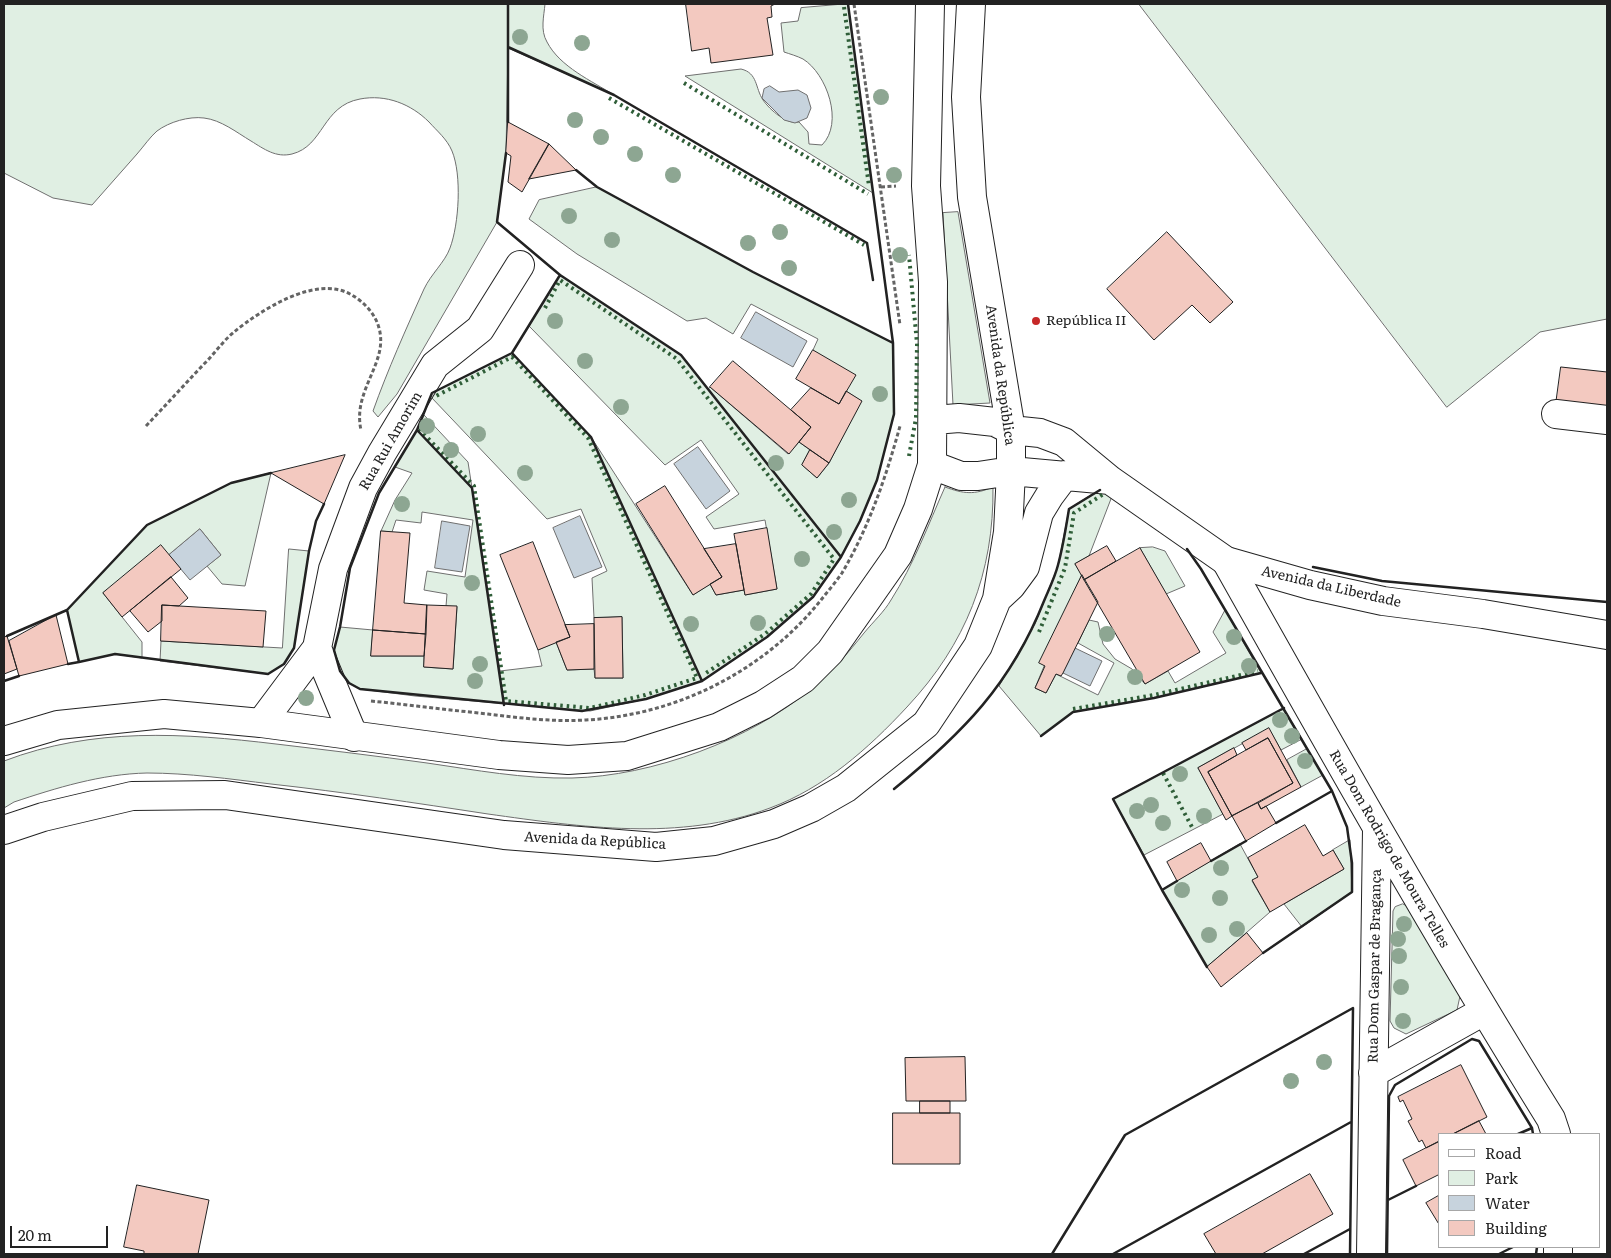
<!DOCTYPE html>
<meta charset="utf-8">
<style>
body{margin:0}
#map{position:relative;width:1611px;height:1258px;overflow:hidden;background:#fff;font-family:Literata,serif}
canvas{display:block}
.frame{position:absolute;inset:0;border:5px solid #222;pointer-events:none}
.legend{position:absolute;left:1438px;top:1133px;width:162px;height:115px;box-sizing:border-box;background:#fff;border:1px solid #a7a7a7;margin:0;padding:6px 9px;list-style:none;font-size:15px;color:#222}
.legend li{display:flex;align-items:center;gap:10px;height:25px}
.legend b{width:25px;border:1px solid #a7a7a7}
.scale{position:absolute;left:10px;top:1226px;width:98px;height:22px;box-sizing:border-box;border:2px solid #222;border-top:0;padding-left:6px;font-size:15px;line-height:18px;white-space:nowrap;color:#222;-webkit-text-stroke:4px #fff;paint-order:stroke}
</style>
<div id="map">
<canvas width="1611" height="1258"></canvas>
<div class="frame"></div>
<ul class="legend">
<li><b style="height:6px;background:#fff"></b>Road</li>
<li><b style="height:14px;background:#e0efe3"></b>Park</li>
<li><b style="height:14px;background:#c7d3dd"></b>Water</li>
<li><b style="height:14px;background:#f3c9c0"></b>Building</li>
</ul>
<div class="scale">20 m</div>
</div>
<script>
const context = document.querySelector('canvas').getContext('2d');
context.lineJoin = 'round';
function paint(path, color) { context.fillStyle = color; context.fill(path, 'evenodd'); }
function strokePath(path, color, width, dash) { context.strokeStyle = color; context.lineWidth = width; context.lineCap = dash ? 'butt' : 'round'; context.setLineDash(dash || []); context.stroke(path); }
function label(font, color, halo, rows, align = 'center') {
  context.font = font + ' Literata,serif'; context.lineWidth = 4; context.setLineDash([]); context.textBaseline = 'middle'; context.strokeStyle = halo; context.fillStyle = color; for (const [text, x, y, turn = 0] of rows) {
    context.save(); context.translate(x, y); context.rotate((+turn || 0) * Math.PI / 180); context.textAlign = isNaN(turn) ? turn : align; if (halo) context.strokeText(text, 0, 0); context.fillText(text, 0, 0); context.restore();
  }
}
const green = new Path2D(`
 M 4,4 L 545,4 C 544,16 540,30 547,42 C 560,67 592,81 614,95 L 508,48 L 506,153 L 497,222 L 397,394 L 378,417 L 373,411 C 388,369 406,329 424,289 C 431,274 445,262 450,248 C 459,224 462,175 452,151 C 447,139 437,131 429,122 C 411,104 386,94 360,99 C 322,106 324,146 292,154 C 276,158 264,149 251,141 C 236,132 221,120 204,118 C 189,116 169,122 157,131 C 150,137 144,146 137,154 C 122,171 107,188 92,205 L 53,198 L 4,173 Z
 M 848,4 L 873,193 L 685,76 L 741,69 C 758,73 755,88 763,100 C 770,110 787,125 799,122 L 808,132 L 809,144 L 822,145 C 844,123 827,74 803,59 C 797,56 790,54 784,52 L 781,23 L 798,21 L 801,8 Z
 M 1139,4 L 1607,4 L 1607,319 L 1540,332 L 1447,407 Z
 M 597,187 L 753,272 L 893,343 L 894,414 L 877,480 L 860,521 L 841,557 L 813,597 L 767,637 L 702,681 L 646,699 L 590,711 L 415,696 L 360,689 L 349,683 L 340,671 L 334,650 L 340,627 L 373,630 L 371,656 L 424,656 L 424,667 L 453,669 L 457,607 L 446,606 L 447,594 L 424,590 L 427,571 L 465,577 L 473,520 L 422,512 L 421,523 L 396,520 L 392,532 L 381,531 L 395,500 L 412,473 L 395,467 L 417,430 L 424,415 L 468,462 L 500,671 L 542,666 L 538,650 L 556,642 L 567,670 L 594,669 L 595,678 L 623,678 L 622,617 L 594,618 L 592,578 L 607,571 L 581,509 L 547,519 L 431,397 L 432,393 L 512,353 L 591,437 L 693,595 L 710,584 L 716,595 L 744,590 L 745,595 L 777,589 L 765,520 L 714,529 L 706,517 L 739,494 L 701,440 L 665,465 L 529,326 L 560,275 L 681,355 L 708,389 L 710,387 L 788,454 L 799,442 L 810,450 L 802,465 L 817,478 L 829,463 L 861,401 L 846,391 L 813,350 L 818,339 L 751,304 L 733,334 L 706,318 L 687,321 L 577,254 L 529,219 L 539,200 Z
 M 958,212 L 990,403 L 953,405 L 943,213 Z
 M 271,473 L 245,586 L 222,584 L 207,566 L 221,555 L 200,529 L 169,555 L 103,593 L 142,642 L 142,658 L 115,654 L 79,662 L 67,610 L 147,525 L 231,483 Z
 M 1106,486 L 1114,491 L 1089,556 L 1075,564 L 1082,575 L 1035,688 L 1046,693 L 1056,674 L 1098,695 L 1114,663 L 1078,643 L 1089,620 L 1098,622 L 1103,644 L 1115,659 L 1132,669 L 1145,684 L 1168,671 L 1175,683 L 1226,653 L 1213,632 L 1225,610 L 1261,673 L 1154,698 L 1073,712 L 1041,736 L 999,686 L 1035,624 L 1058,566 L 1069,509 Z
 M 945,487 C 964,494 974,495 993,487 C 994,573 966,644 907,707 C 868,749 824,788 770,808 C 680,842 581,827 488,814 C 416,803 343,792 271,784 C 230,779 188,773 147,773 C 101,774 56,788 14,802 L 4,808 L 4,761 C 93,727 184,733 276,744 C 327,750 377,756 427,763 C 475,770 524,779 572,778 C 652,776 751,740 812,688 C 832,672 848,653 864,633 C 873,622 884,612 891,600 C 914,564 928,525 945,487 Z
 M 1153,547 L 1165,551 L 1185,586 L 1166,594 L 1140,548 Z
 M 289,549 L 309,551 L 294,648 L 284,664 L 268,674 L 160,661 L 161,641 L 282,648 Z
 M 1284,709 L 1302,739 L 1281,750 L 1269,729 L 1198,768 L 1223,814 L 1144,855 L 1113,799 Z
 M 1307,749 L 1323,775 L 1301,787 L 1287,760 Z
 M 1350,840 L 1352,892 L 1302,927 L 1284,904 L 1344,869 L 1333,850 Z
 M 1240,844 L 1258,877 L 1252,881 L 1270,912 L 1207,967 L 1162,890 Z
 M 1403,904 L 1409,907 L 1460,996 L 1457,1010 L 1406,1034 L 1394,1028 L 1390,1021 L 1393,911 L 1395,907 Z`);
paint(green, '#e0efe3');
strokePath(green, '#6f6f6f', 1);
const water = new Path2D(`
 M 770,86 L 779,92 L 798,90 L 807,95 L 811,108 L 807,118 L 795,123 L 784,120 L 762,98 L 764,89 Z
 M 756,312 L 807,341 L 793,367 L 741,338 Z
 M 698,447 L 730,491 L 706,509 L 674,464 Z
 M 580,516 L 602,567 L 574,578 L 553,528 Z
 M 442,521 L 470,526 L 462,572 L 435,568 Z
 M 200,529 L 221,555 L 190,580 L 169,555 Z
 M 1075,648 L 1102,661 L 1090,686 L 1063,673 Z`);
paint(water, '#c7d3dd');
strokePath(water, '#6f6f6f', 1);
const building = new Path2D(`
 M 686,4 L 775,4 L 771,6 L 772,17 L 767,18 L 773,55 L 711,63 L 709,48 L 692,51 Z
 M 508,122 L 549,144 L 522,192 L 508,182 L 511,156 L 506,153 Z
 M 549,144 L 576,170 L 529,179 Z
 M 1167,232 L 1233,302 L 1210,323 L 1192,305 L 1154,340 L 1107,289 Z
 M 813,350 L 856,375 L 839,404 L 796,379 Z
 M 733,361 L 811,427 L 789,454 L 710,387 Z
 M 1561,367 L 1607,372 L 1607,410 L 1556,404 Z
 M 811,388 L 839,404 L 846,391 L 862,401 L 829,463 L 799,442 L 811,427 L 791,410 Z
 M 810,450 L 829,463 L 817,478 L 802,465 Z
 M 345,455 L 324,504 L 271,473 Z
 M 665,486 L 722,577 L 693,595 L 636,504 Z
 M 767,528 L 777,589 L 745,595 L 734,534 Z
 M 381,531 L 410,533 L 404,603 L 427,605 L 426,634 L 373,630 Z
 M 533,542 L 570,637 L 538,650 L 500,555 Z
 M 736,544 L 744,590 L 716,595 L 710,584 L 722,577 L 704,549 Z
 M 161,545 L 181,569 L 122,617 L 103,593 Z
 M 1107,546 L 1116,561 L 1084,580 L 1075,564 Z
 M 1140,548 L 1200,652 L 1145,684 L 1084,580 Z
 M 1082,575 L 1098,602 L 1063,673 L 1061,676 L 1056,674 L 1046,693 L 1035,688 L 1045,666 L 1039,663 Z
 M 171,577 L 188,598 L 179,606 L 162,605 L 162,621 L 148,632 L 130,611 Z
 M 162,605 L 266,611 L 263,647 L 161,641 Z
 M 427,605 L 457,606 L 453,669 L 424,667 Z
 M 56,615 L 68,664 L 19,676 L 9,641 Z
 M 622,617 L 623,678 L 595,678 L 594,618 Z
 M 594,624 L 594,669 L 567,670 L 556,642 L 570,637 L 565,625 Z
 M 373,630 L 426,634 L 424,656 L 371,656 Z
 M 7,636 L 17,669 L 4,674 L 4,638 Z
 M 1269,728 L 1301,787 L 1261,809 L 1258,803 L 1293,783 L 1268,738 L 1246,750 L 1242,743 Z
 M 1268,738 L 1293,783 L 1232,816 L 1208,772 Z
 M 1234,748 L 1237,755 L 1208,772 L 1232,816 L 1226,820 L 1198,768 Z
 M 1258,803 L 1261,809 L 1266,806 L 1276,823 L 1246,841 L 1232,816 Z
 M 1305,825 L 1323,856 L 1333,850 L 1344,869 L 1270,912 L 1252,880 L 1258,877 L 1248,858 Z
 M 1201,843 L 1211,861 L 1177,881 L 1167,862 Z
 M 1247,933 L 1263,953 L 1221,987 L 1207,967 Z
 M 965,1057 L 966,1101 L 906,1101 L 905,1058 Z
 M 1461,1065 L 1487,1117 L 1453,1134 L 1440,1134 L 1440,1141 L 1426,1148 L 1422,1140 L 1419,1142 L 1408,1121 L 1412,1119 L 1403,1100 L 1400,1102 L 1398,1097 Z
 M 920,1101 L 950,1101 L 950,1113 L 920,1113 Z
 M 893,1113 L 960,1113 L 960,1164 L 893,1164 Z
 M 1479,1121 L 1486,1134 L 1453,1134 Z
 M 1440,1141 L 1440,1174 L 1416,1186 L 1403,1160 Z
 M 1310,1174 L 1333,1214 L 1262,1254 L 1216,1254 L 1204,1234 Z
 M 137,1185 L 209,1200 L 198,1254 L 144,1254 L 144,1251 L 124,1247 Z
 M 1440,1195 L 1440,1226 L 1426,1203 Z`);
paint(building, '#f3c9c0');
strokePath(building, '#222', 1);
const street = new Path2D(`
 M 1556,414 L 1607,420
 M 1226,561 C 1331,748 1437,936 1551,1119 L 1556,1134
 M 317,648 L 354,737
 M 261,723 L 317,648 L 333,569 L 363,488 L 382,453 L 435,365 L 480,329 L 520,265
 M 1373,1073 L 1484,1011
 M 1371,1254 L 1377,829
 M 1558,1254 L 1558,1247`);
const secondary = new Path2D(`
 M 934,420 L 959,418 L 995,422 L 1011,430 L 1040,433 L 1064,442 L 1110,480 L 1226,561 L 1310,585 L 1383,601 L 1483,614 L 1607,635
 M 932,465 L 961,476 L 978,476 L 1011,471 L 1110,480
 M 997,599 L 1011,586 L 1025,567 L 1039,513 L 1050,495 L 1065,475
 M 4,741 L 58,725 L 164,714 L 261,723 L 499,755 L 568,760 L 627,756 L 719,727 L 763,705 L 803,679 L 830,652 L 898,555 L 918,509 L 932,465 L 933,282 L 926,186 L 930,4
 M 4,830 L 43,817 L 132,796 L 225,795 L 504,835 L 656,847 L 714,841 L 774,824 L 811,808 L 846,788 L 926,724 L 978,646 L 997,599 L 1008,532 L 1011,471 L 1011,430 L 972,197 L 966,97 L 971,4`);
strokePath(street, '#222', 30);
strokePath(secondary, '#222', 30);
strokePath(new Path2D(`
 M 854,4 L 900,325
 M 881,187 L 896,186
 M 146,426 C 166,405 185,384 205,363 C 215,353 223,341 234,332 C 261,310 315,275 350,294 C 363,301 375,313 379,328 C 389,363 352,390 361,430
 M 371,701 C 410,705 449,710 488,714 C 520,718 553,722 586,720 C 677,715 764,671 821,600 C 828,591 836,582 842,573 C 869,527 886,477 900,426`), '#646464', 3, [4, 2.5]);
strokePath(street, '#fff', 28);
strokePath(secondary, '#fff', 28);
strokePath(new Path2D(`
 M 844,7 L 869,186
 M 684,83 L 868,194
 M 609,98 L 864,245
 M 545,308 L 560,280 L 677,359 L 834,559 L 811,594 L 765,634 L 703,675
 M 419,429 L 474,486 L 506,701 L 590,708 L 645,695 L 697,678 L 588,438 L 512,357 L 434,397
 M 909,456 L 916,418 L 917,344 L 909,255
 M 1039,632 L 1065,568 L 1074,513 L 1105,493
 M 1073,709 L 1154,695 L 1258,671
 M 1163,773 L 1193,829`), '#2f5e38', 4, [2.5, 4]);
strokePath(new Path2D(`
 M 508,47 L 614,95 L 867,243 L 873,280
 M 508,122 L 508,4
 M 506,153 L 497,222 L 560,275
 M 576,170 L 597,187 L 753,272 L 893,343
 M 560,275 L 681,355 L 841,557 L 813,597 L 767,637 L 702,681 L 646,699 L 582,711 L 360,689 L 349,683 L 340,671 L 334,650 L 340,627 L 350,568 L 379,493 L 417,430 L 432,393 L 512,353 Z
 M 512,353 L 591,437 L 702,681
 M 417,430 L 472,488 L 504,705
 M 271,473 L 231,483 L 147,525 L 67,610 L 79,662 L 115,654 L 268,674 L 284,664 L 294,648 L 309,551 L 316,521 L 324,504
 M 1187,549 L 1201,569 L 1332,791 L 1347,827 L 1352,863 L 1352,892 L 1263,953
 M 841,557 L 860,521 L 877,480 L 894,414 L 893,343 L 848,4
 M 1313,567 L 1382,581 L 1607,602
 M 7,636 L 67,610
 M 68,664 L 79,662
 M 4,681 L 19,676
 M 1041,736 L 1073,712 L 1154,698 L 1261,673
 M 894,789 C 963,733 1011,684 1044,601 C 1049,589 1055,577 1058,565 C 1063,547 1066,527 1069,509 L 1100,490
 M 1276,823 L 1332,791
 M 1211,861 L 1246,841
 M 1162,890 L 1177,881
 M 1207,967 L 1162,890 L 1113,799 L 1284,708
 M 1518,1134 L 1532,1128
 M 1388,1200 L 1416,1186
 M 1052,1254 L 1125,1135 L 1353,1008 L 1350,1254
 M 1113,1254 L 1351,1122
 M 1304,1254 L 1350,1229
 M 1387,1254 L 1389,1096 L 1395,1085 L 1472,1039 L 1479,1041 L 1532,1128 L 1533,1134
 M 1499,1254 L 1513,1247
 M 1536,1254 L 1537,1247`), '#222', 2.5);
context.fillStyle = '#8da692';
for (const [x, y] of [
 [520,37],
 [582,43],
 [881,97],
 [575,120],
 [601,137],
 [635,154],
 [673,175],
 [894,175],
 [569,216],
 [780,232],
 [612,240],
 [748,243],
 [900,255],
 [789,268],
 [555,321],
 [585,361],
 [880,394],
 [621,407],
 [427,426],
 [478,434],
 [451,450],
 [776,463],
 [525,473],
 [849,500],
 [402,504],
 [834,532],
 [802,559],
 [472,583],
 [758,623],
 [691,624],
 [1107,634],
 [1234,637],
 [480,664],
 [1249,666],
 [1135,677],
 [475,681],
 [306,698],
 [1280,720],
 [1292,736],
 [1305,761],
 [1180,774],
 [1151,805],
 [1137,811],
 [1204,816],
 [1163,823],
 [1221,868],
 [1182,890],
 [1220,898],
 [1404,924],
 [1237,929],
 [1209,935],
 [1398,939],
 [1399,956],
 [1401,987],
 [1403,1021],
 [1324,1062],
 [1291,1081]
]) { context.beginPath(); context.arc(x, y, 8, 0, 2 * Math.PI); context.fill(); }
for (const [x, y, r, color] of [
 [1036,321,5,"#c62828"]
]) { const dot = new Path2D(); dot.arc(x, y, r, 0, 2 * Math.PI); context.fillStyle = color; context.fill(dot); strokePath(dot, '#fff', 2); }
label('14px', '#222', '#fff', [
 ["República II",1046,321]
], 'left');
label('14px', '#222', '#fff', [
 ["Avenida da República",1000,375,82],
 ["Rua Rui Amorim",391,441,-60],
 ["Avenida da Liberdade",1331,587,13],
 ["Avenida da República",595,841,3],
 ["Rua Dom Rodrigo de Moura Telles",1389,849,60],
 ["Rua Dom Gaspar de Bragança",1375,966,-89]
]);
</script>
